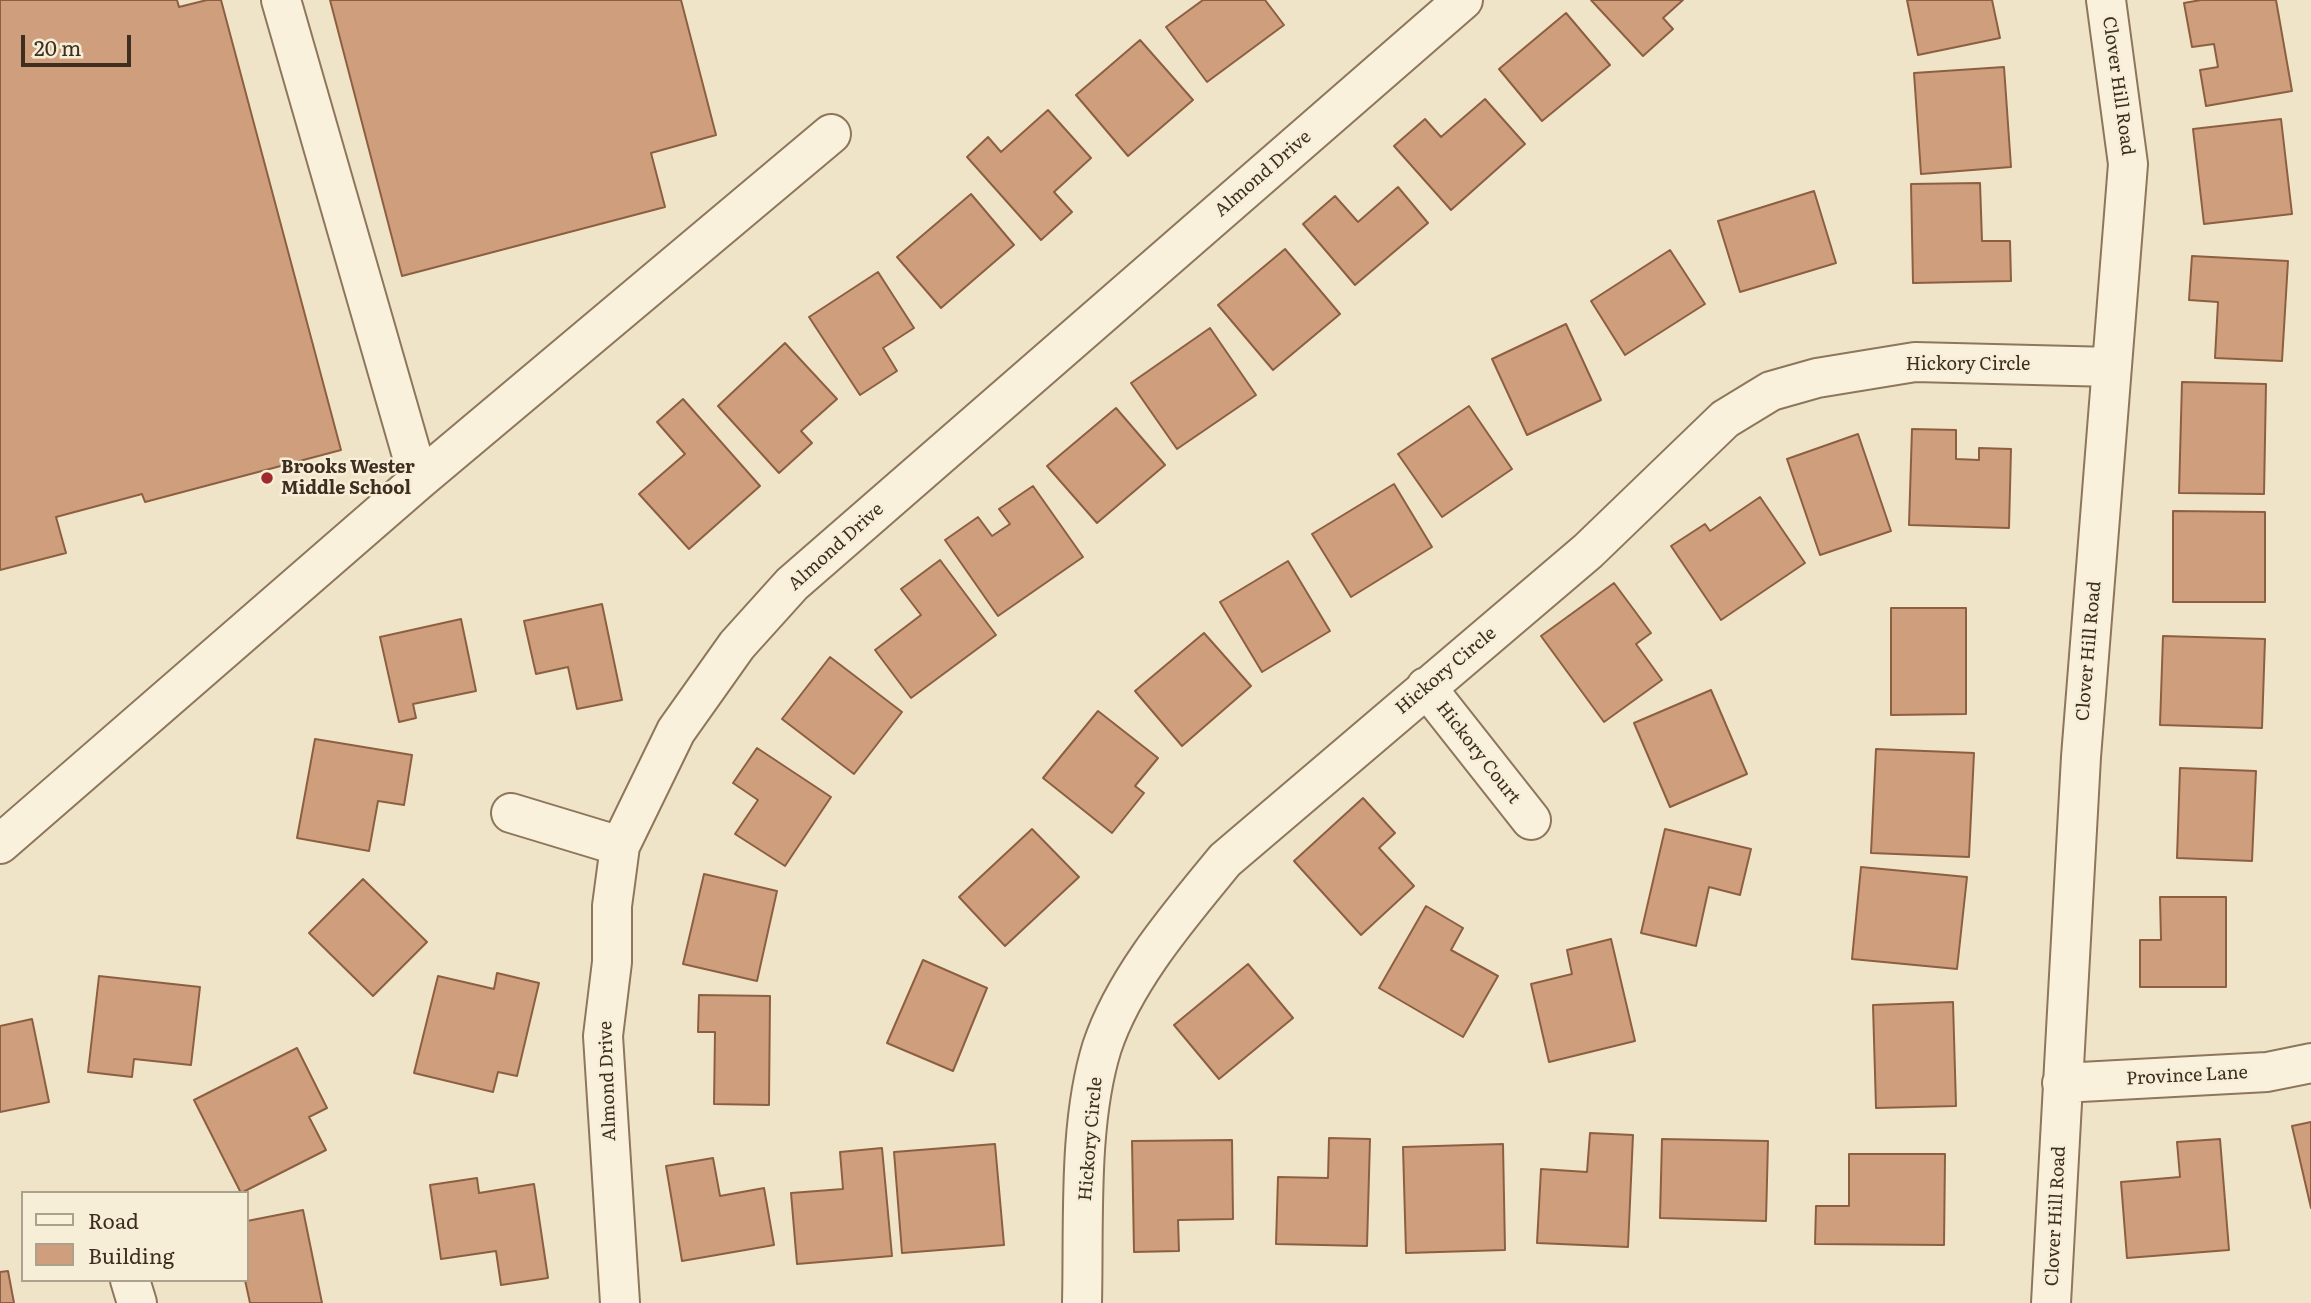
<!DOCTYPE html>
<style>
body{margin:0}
#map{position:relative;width:2311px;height:1303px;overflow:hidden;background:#f0e4c8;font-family:Literata,serif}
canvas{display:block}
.legend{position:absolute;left:21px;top:1191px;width:228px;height:91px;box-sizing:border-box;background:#f7eed8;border:2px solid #ada18e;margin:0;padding:9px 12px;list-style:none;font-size:21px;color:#3d2e20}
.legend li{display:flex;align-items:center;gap:14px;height:35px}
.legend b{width:35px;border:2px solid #ada18e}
.scale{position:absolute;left:21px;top:35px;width:110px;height:32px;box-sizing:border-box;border:4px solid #3d2e20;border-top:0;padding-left:9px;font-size:21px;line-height:24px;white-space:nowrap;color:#3d2e20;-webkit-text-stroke:5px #f7eed8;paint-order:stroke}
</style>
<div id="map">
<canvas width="2311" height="1303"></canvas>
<ul class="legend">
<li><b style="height:9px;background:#faf1dc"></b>Road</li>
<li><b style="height:19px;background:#cf9f7d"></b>Building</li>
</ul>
<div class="scale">20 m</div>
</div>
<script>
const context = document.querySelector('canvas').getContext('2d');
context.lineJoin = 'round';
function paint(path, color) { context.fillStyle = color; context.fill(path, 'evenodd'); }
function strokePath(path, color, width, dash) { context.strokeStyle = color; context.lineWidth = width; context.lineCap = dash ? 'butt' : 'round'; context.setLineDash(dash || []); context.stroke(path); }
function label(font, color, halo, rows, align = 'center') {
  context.font = font + ' Literata,serif'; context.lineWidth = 5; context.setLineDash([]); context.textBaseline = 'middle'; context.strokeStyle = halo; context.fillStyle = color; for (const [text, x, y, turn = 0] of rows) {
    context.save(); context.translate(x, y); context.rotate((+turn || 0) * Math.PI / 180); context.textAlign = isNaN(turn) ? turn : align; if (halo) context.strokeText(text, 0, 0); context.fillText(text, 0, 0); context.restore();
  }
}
const building = new Path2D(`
 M 0,0 L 177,0 L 179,7 L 207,0 L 221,0 L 341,450 L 145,502 L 142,494 L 56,517 L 66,553 L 0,570 Z
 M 330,0 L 681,0 L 716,135 L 651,153 L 665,207 L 402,276 Z
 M 1203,0 L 1265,0 L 1284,25 L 1207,82 L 1166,27 Z
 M 1591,0 L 1683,0 L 1663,18 L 1673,29 L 1643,56 Z
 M 1907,0 L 1992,0 L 2000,38 L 1918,55 Z
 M 2201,0 L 2276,0 L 2292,91 L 2206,106 L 2200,70 L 2218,67 L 2214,44 L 2192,47 L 2184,3 Z
 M 1566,13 L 1610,65 L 1542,121 L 1499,69 Z
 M 1140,40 L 1193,100 L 1128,156 L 1076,95 Z
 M 2004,67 L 2011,167 L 1921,174 L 1914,73 Z
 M 1485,99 L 1525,144 L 1451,210 L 1394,146 L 1425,119 L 1441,137 Z
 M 1048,110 L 1091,158 L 1054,192 L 1072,212 L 1041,240 L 967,157 L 988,137 L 1001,152 Z
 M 2281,119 L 2292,214 L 2204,224 L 2193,129 Z
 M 1980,183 L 1982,241 L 2010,241 L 2011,281 L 1913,283 L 1911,184 Z
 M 1398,187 L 1428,223 L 1355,285 L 1303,224 L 1335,196 L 1358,222 Z
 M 1814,191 L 1836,263 L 1740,292 L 1718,221 Z
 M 971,194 L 1014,245 L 941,308 L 897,257 Z
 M 1285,249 L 1340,314 L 1273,370 L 1218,305 Z
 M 1670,250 L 1705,304 L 1625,355 L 1591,301 Z
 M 2192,256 L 2288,261 L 2282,361 L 2215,358 L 2218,302 L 2189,300 Z
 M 878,272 L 914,328 L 883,348 L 897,371 L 860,395 L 809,317 Z
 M 1566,324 L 1601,400 L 1527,435 L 1492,359 Z
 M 1210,328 L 1256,395 L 1177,449 L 1131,383 Z
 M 785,343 L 837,399 L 801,431 L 812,443 L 779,473 L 718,406 Z
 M 2182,382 L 2266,384 L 2264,494 L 2179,493 Z
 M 683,399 L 760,486 L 689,549 L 639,494 L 685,454 L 657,422 Z
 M 1469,406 L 1512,469 L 1442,517 L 1398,454 Z
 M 1116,408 L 1165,465 L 1097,523 L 1047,466 Z
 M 1912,429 L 1956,430 L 1956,459 L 1979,460 L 1979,448 L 2011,449 L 2009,528 L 1909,525 Z
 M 1858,434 L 1891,531 L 1820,555 L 1787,459 Z
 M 1394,484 L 1432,547 L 1351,597 L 1312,534 Z
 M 1033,486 L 1083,557 L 998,616 L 945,540 L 978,517 L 992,536 L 1010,524 L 999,509 Z
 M 1760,497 L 1805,563 L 1721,620 L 1671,546 L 1705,524 L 1710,531 Z
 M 2173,511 L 2265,512 L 2265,602 L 2173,602 Z
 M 940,560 L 996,635 L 911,698 L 875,650 L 921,615 L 901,589 Z
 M 1288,561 L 1330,631 L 1262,672 L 1220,602 Z
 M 1614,583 L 1651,633 L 1636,644 L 1662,680 L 1604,722 L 1541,636 Z
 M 602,604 L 622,700 L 577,709 L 568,667 L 536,674 L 524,621 Z
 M 1891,608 L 1966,608 L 1966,714 L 1891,715 Z
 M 461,619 L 476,691 L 413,704 L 416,718 L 399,722 L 380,637 Z
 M 1204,633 L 1251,686 L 1182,746 L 1135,691 Z
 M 2163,636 L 2265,639 L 2262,728 L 2160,725 Z
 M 830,657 L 902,712 L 854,774 L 782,719 Z
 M 1711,690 L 1747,774 L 1670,807 L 1634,723 Z
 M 1098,711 L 1158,758 L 1135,786 L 1144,793 L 1112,833 L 1043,778 Z
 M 315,739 L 412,755 L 404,805 L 378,801 L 369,851 L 297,838 Z
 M 757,748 L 831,797 L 785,866 L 735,834 L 758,800 L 733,783 Z
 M 1876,749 L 1974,753 L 1969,857 L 1871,853 Z
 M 2180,768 L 2256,771 L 2252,861 L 2177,858 Z
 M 1363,798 L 1395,833 L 1379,848 L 1414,886 L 1361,935 L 1294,861 Z
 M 1032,829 L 1079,877 L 1005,946 L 959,897 Z
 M 1665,829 L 1751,849 L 1740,895 L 1709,887 L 1696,946 L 1641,933 Z
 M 1861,867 L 1967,877 L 1957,969 L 1852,959 Z
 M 704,874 L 777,891 L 757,981 L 683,964 Z
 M 363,879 L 427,942 L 373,996 L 309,933 Z
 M 2160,897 L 2226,897 L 2226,987 L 2140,987 L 2140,940 L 2161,940 Z
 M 1426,906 L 1463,928 L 1451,950 L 1498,976 L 1463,1037 L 1379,988 Z
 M 1611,939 L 1635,1041 L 1549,1062 L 1531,984 L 1572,974 L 1567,950 Z
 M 923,960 L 987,988 L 953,1071 L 887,1043 Z
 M 1248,964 L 1293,1018 L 1219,1079 L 1174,1025 Z
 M 497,973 L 539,983 L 517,1076 L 498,1072 L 493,1092 L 414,1073 L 438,976 L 494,989 Z
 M 99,976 L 200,987 L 191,1065 L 134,1059 L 132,1077 L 88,1072 Z
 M 699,995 L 770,996 L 769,1105 L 714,1104 L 715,1032 L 698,1032 Z
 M 1953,1002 L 1956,1106 L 1876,1108 L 1873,1005 Z
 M 32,1019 L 49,1102 L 0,1112 L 0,1026 Z
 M 297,1048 L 327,1108 L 309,1117 L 326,1150 L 241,1193 L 194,1100 Z
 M 2311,1122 L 2311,1208 L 2292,1126 Z
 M 1590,1133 L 1633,1135 L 1628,1247 L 1537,1243 L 1541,1169 L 1587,1172 Z
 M 1329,1138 L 1370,1139 L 1367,1246 L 1276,1244 L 1278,1177 L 1328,1178 Z
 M 1662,1139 L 1768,1141 L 1766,1221 L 1660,1218 Z
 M 2220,1139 L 2229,1250 L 2127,1258 L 2121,1182 L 2180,1177 L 2177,1142 Z
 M 1232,1140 L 1233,1219 L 1178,1220 L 1179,1251 L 1134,1252 L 1132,1141 Z
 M 995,1144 L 1004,1245 L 902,1253 L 894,1152 Z
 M 1503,1144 L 1505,1250 L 1406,1253 L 1403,1147 Z
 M 882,1148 L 892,1256 L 797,1264 L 791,1193 L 843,1189 L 840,1152 Z
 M 1849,1154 L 1945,1154 L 1944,1245 L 1815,1244 L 1816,1206 L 1849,1206 Z
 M 713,1158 L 720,1196 L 764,1188 L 774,1245 L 682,1261 L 666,1166 Z
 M 477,1178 L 479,1193 L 534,1184 L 548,1278 L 501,1285 L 496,1251 L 441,1259 L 430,1185 Z
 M 303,1210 L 322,1303 L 250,1303 L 245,1280 L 247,1221 Z
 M 8,1271 L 14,1303 L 0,1303 L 0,1272 Z`);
paint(building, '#cf9f7d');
strokePath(building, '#8d5f41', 2);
const minor = new Path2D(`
 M 281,0 L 419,480
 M 1426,687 L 1531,820
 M 511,813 L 620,846
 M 0,844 L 419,480 L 831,134
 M 2062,1083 L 2267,1072 L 2311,1063
 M 130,1280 L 137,1303
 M 620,1303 L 603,1036 L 612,962 L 612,906 L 620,846 L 676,731 L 737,645 L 792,584 L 1463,0
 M 1082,1303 C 1084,1223 1078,1124 1102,1047 C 1125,978 1180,915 1225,860 L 1588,551 L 1725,419 L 1771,391 L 1817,378 L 1915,362 L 2112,367
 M 2051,1303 L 2081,757 L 2128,164 L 2106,0`);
strokePath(minor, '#8d765c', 42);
strokePath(minor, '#faf1dc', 38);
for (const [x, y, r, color] of [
 [267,478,7,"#9e2a2b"]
]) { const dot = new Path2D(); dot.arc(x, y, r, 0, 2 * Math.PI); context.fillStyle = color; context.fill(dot); strokePath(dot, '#f7eed8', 2.5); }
label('18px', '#3d2e20', '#f7eed8', [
 ["Clover Hill Road",2118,86,82],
 ["Almond Drive",1263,174,-41],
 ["Hickory Circle",1968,365],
 ["Almond Drive",836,547,-42],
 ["Clover Hill Road",2089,651,-85],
 ["Hickory Circle",1446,671,-40],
 ["Hickory Court",1478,753,52],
 ["Province Lane",2187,1076,-3],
 ["Almond Drive",608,1081,-92],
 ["Hickory Circle",1091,1139,-85],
 ["Clover Hill Road",2056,1216,-87]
]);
label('bold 18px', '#3d2e20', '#f7eed8', [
 ["Brooks Wester",281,468],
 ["Middle School",281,489]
], 'left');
</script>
